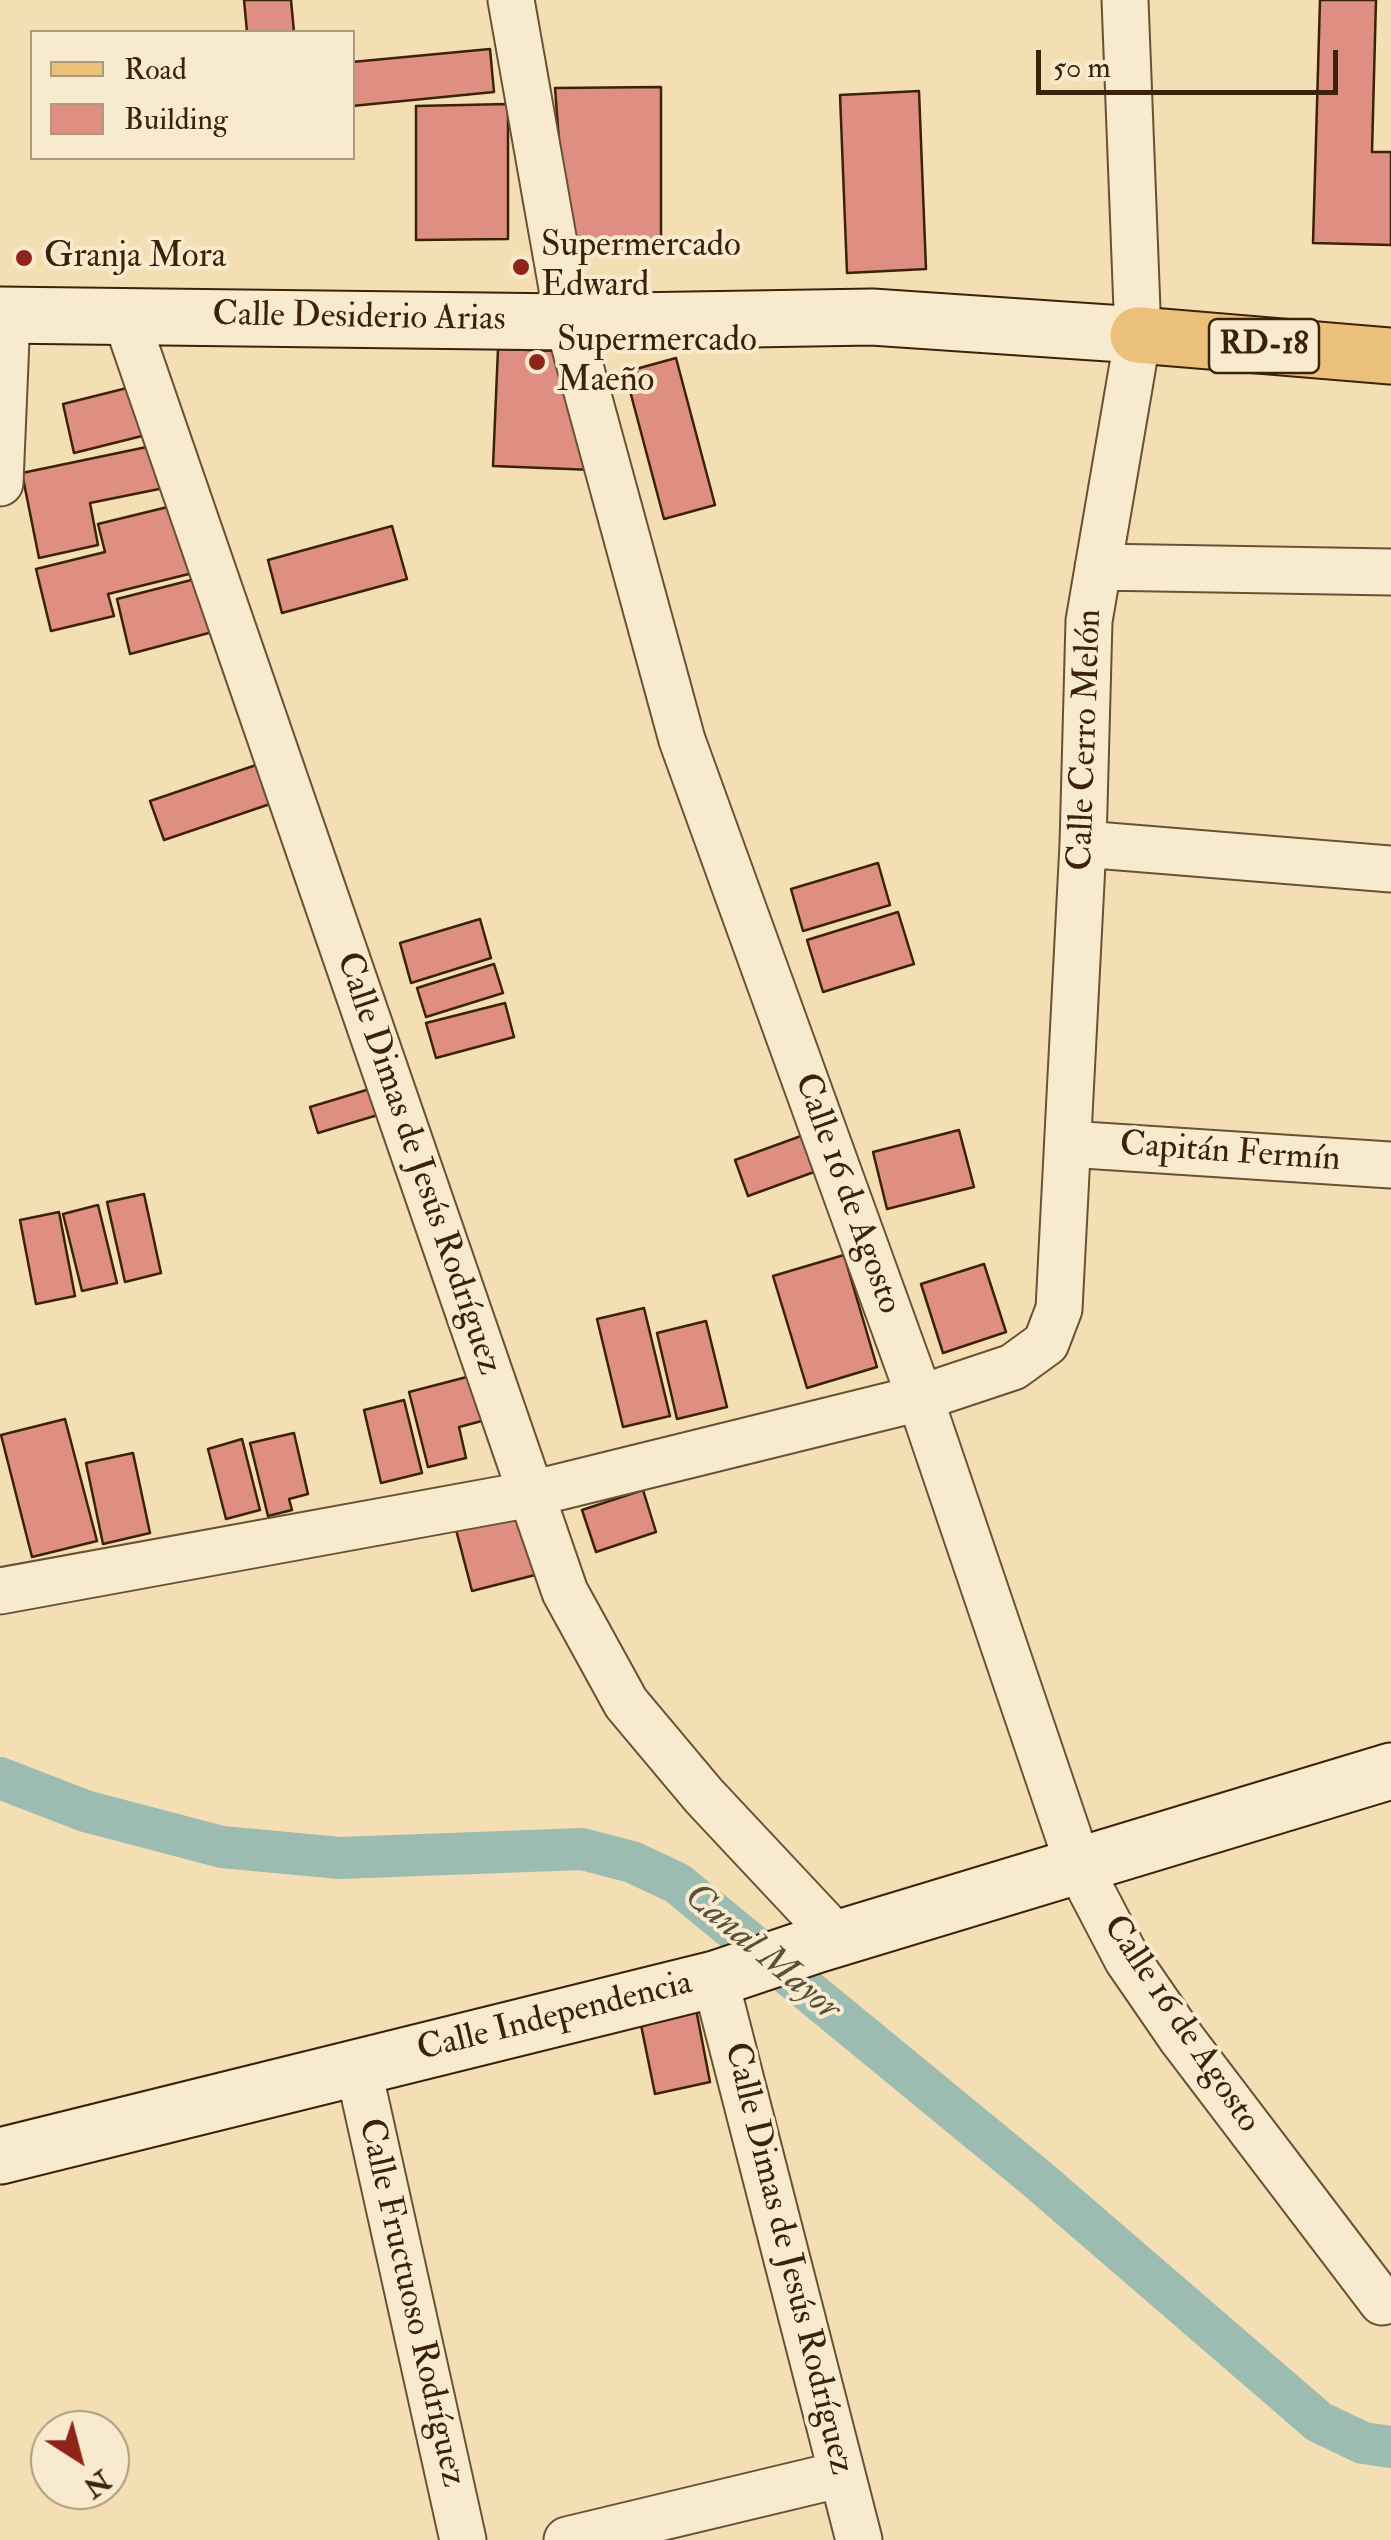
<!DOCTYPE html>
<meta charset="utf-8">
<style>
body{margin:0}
#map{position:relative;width:1391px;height:2540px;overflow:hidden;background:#f4dfb4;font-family:"IM FELL Double Pica",serif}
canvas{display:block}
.legend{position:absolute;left:30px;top:30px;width:325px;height:130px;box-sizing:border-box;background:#f8eace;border:2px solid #ac9a7f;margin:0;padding:12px 18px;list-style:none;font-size:30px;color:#3b2208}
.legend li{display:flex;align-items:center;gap:20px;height:50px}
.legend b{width:50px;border:2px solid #ac9a7f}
.north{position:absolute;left:30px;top:2410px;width:100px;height:100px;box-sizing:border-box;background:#f8eace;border:2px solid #ac9a7f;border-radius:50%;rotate:144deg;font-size:28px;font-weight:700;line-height:40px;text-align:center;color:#3b2208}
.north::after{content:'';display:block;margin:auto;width:35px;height:45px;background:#8f2418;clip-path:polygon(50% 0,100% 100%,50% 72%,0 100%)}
.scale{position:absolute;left:1036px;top:50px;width:302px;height:45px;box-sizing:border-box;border:5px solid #3b2208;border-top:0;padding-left:12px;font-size:30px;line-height:35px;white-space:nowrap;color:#3b2208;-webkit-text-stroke:8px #f8eace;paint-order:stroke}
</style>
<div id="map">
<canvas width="1391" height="2540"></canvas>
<ul class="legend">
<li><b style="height:12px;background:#eac07a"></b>Road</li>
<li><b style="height:28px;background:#de8f82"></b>Building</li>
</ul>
<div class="north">N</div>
<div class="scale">50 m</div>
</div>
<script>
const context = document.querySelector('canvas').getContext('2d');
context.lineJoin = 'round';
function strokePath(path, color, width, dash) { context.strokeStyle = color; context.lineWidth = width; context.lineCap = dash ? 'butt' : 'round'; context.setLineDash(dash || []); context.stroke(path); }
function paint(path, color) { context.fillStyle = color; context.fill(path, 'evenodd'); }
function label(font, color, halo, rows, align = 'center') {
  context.font = font + ' "IM FELL Double Pica",serif'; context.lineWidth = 8; context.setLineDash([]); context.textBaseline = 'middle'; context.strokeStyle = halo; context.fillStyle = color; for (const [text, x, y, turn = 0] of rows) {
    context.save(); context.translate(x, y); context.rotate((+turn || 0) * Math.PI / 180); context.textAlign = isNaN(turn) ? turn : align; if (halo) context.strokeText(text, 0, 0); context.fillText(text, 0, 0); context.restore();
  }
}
strokePath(new Path2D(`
 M 0,1778 L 85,1811 L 222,1847 L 340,1858 L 582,1849 L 632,1862 L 677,1883 L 1036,2178 L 1319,2422 L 1363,2443 L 1391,2447`), '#9cbcb2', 42);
const building = new Path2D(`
 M 244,0 L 291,0 L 294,32 L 247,32 Z
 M 1320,0 L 1376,0 L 1372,152 L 1391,152 L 1391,245 L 1313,243 Z
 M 490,49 L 494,92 L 352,106 L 352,62 Z
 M 661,87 L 661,253 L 603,253 L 577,237 L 565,220 L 555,88 Z
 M 919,91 L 926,269 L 847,273 L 840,95 Z
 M 508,104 L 508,239 L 416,240 L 416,106 Z
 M 498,349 L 560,351 L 593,470 L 493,466 Z
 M 676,358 L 715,505 L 664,519 L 625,372 Z
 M 147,383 L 158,432 L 74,453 L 63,404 Z
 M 161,444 L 169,487 L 90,503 L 98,545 L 39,558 L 22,473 Z
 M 184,503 L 201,571 L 108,594 L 114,616 L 51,631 L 36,569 L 105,552 L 98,524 Z
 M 392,526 L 407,579 L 282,613 L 268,560 Z
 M 207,576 L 220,630 L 130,654 L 117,599 Z
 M 265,762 L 279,801 L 164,840 L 150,801 Z
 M 878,863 L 890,905 L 803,931 L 791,889 Z
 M 898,912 L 914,964 L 823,992 L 807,940 Z
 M 480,919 L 491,958 L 411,983 L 400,943 Z
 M 494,964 L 503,993 L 426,1017 L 417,988 Z
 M 505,1003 L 514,1037 L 436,1058 L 426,1023 Z
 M 383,1085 L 391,1111 L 318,1133 L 310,1107 Z
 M 959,1130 L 974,1187 L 887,1209 L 873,1152 Z
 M 801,1136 L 814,1172 L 748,1196 L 735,1160 Z
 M 144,1194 L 161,1273 L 125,1282 L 107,1202 Z
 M 98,1205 L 117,1283 L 82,1291 L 63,1214 Z
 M 59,1212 L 75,1296 L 36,1304 L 20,1220 Z
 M 844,1255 L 877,1367 L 807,1388 L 773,1276 Z
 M 984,1264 L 1006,1332 L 943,1353 L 921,1284 Z
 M 644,1308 L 670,1416 L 623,1427 L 597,1319 Z
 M 706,1321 L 727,1407 L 677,1419 L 657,1333 Z
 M 486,1372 L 497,1417 L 459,1427 L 466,1458 L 428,1467 L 409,1392 Z
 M 404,1400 L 422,1473 L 381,1483 L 364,1410 Z
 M 65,1419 L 97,1541 L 32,1557 L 1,1435 Z
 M 294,1433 L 308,1494 L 289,1499 L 292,1510 L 268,1516 L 250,1443 Z
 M 242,1439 L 260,1510 L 226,1519 L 208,1449 Z
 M 133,1453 L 150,1533 L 103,1544 L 86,1463 Z
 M 643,1490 L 656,1532 L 596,1552 L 582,1510 Z
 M 522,1505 L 539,1574 L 472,1591 L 454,1522 Z
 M 696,2009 L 710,2082 L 655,2094 L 640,2020 Z`);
paint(building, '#de8f82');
strokePath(building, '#3b2208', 2.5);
const street = new Path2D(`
 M 511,0 L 568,322 L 682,740 L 920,1398 L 1079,1867 L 1127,1959 L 1182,2039 L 1382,2302
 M 125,316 L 565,1592 L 626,1703 L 704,1796 L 838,1939
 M 0,483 L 7,315
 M 1098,567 L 1391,572
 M 1083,844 L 1391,869
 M 1068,1144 L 1391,1165
 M 0,1591 L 531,1494 L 920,1398 L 1013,1367 L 1046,1343 L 1059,1309 L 1083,844 L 1089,621 L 1138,335 L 1125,0
 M 715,1979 L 859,2540
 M 358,2067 L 463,2540
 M 567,2540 L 842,2474`);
const secondary = new Path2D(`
 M 0,315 L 568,322 L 872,317 L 1138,335
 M 0,2156 L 715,1979 L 816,1945 L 1391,1771`);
const primary = new Path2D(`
 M 1138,335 L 1391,356`);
strokePath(street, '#695133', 49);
strokePath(secondary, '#3b2208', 59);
strokePath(primary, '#3b2208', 59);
strokePath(street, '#f8eace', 45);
strokePath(secondary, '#f8eace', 55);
strokePath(primary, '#eac07a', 55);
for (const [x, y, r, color] of [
 [24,258,10,"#8f2418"],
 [521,267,10,"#8f2418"],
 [537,362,10,"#8f2418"]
]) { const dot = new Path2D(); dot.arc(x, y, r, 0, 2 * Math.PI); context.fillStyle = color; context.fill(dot); strokePath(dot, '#f8eace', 4); }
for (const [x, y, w] of [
 [1264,346,110]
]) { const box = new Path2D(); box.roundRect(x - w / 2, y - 27, w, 54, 8); context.fillStyle = '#f8eace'; context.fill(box); strokePath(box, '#3b2208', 2.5); }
label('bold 32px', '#3b2208', null, [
 ["RD-18",1264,346]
]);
label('35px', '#3b2208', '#f8eace', [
 ["Supermercado",541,247],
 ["Edward",541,287],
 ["Granja Mora",44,258],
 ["Supermercado",557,342],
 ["Maeño",557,382]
], 'left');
label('35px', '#3b2208', '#f8eace', [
 ["Calle Desiderio Arias",359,319,1],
 ["Calle Cerro Melón",1087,740,-88],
 ["Capitán Fermín",1230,1154,4],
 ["Calle Dimas de Jesús Rodríguez",417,1164,71],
 ["Calle 16 de Agosto",846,1194,70],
 ["Calle Independencia",555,2018,-14],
 ["Calle 16 de Agosto",1180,2025,56],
 ["Calle Dimas de Jesús Rodríguez",787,2259,76],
 ["Calle Fructuoso Rodríguez",410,2303,77]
]);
label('italic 38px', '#58503b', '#f8eace', [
 ["Canal Mayor",761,1954,40]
]);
</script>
